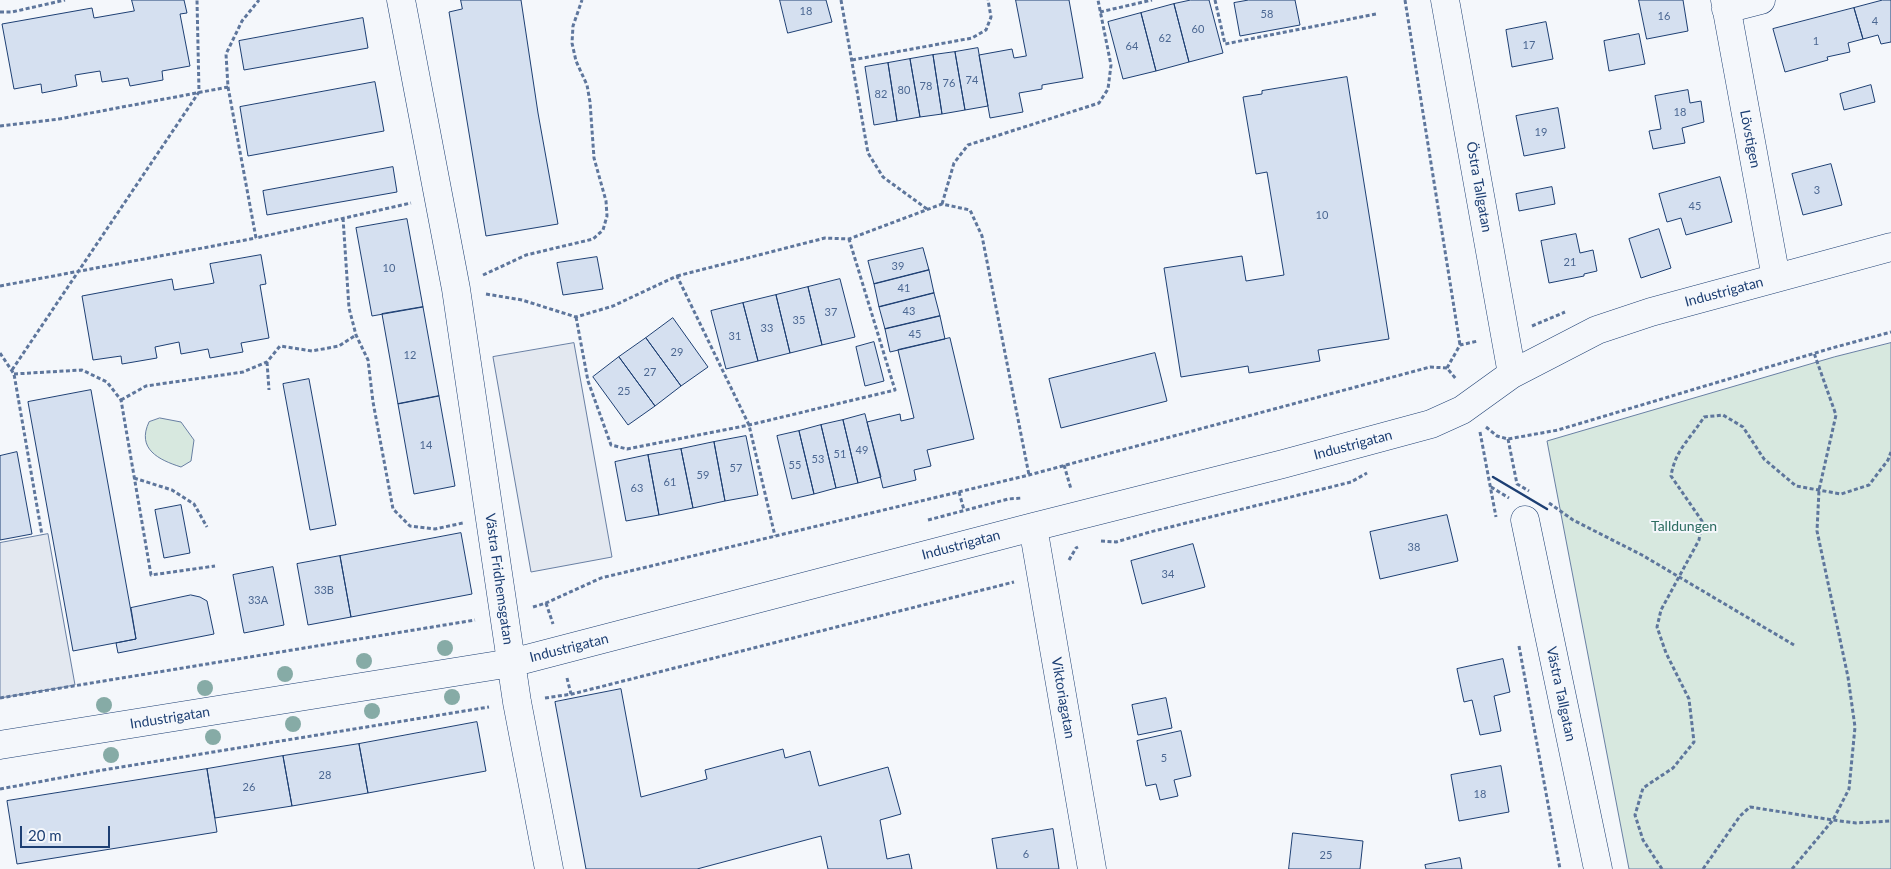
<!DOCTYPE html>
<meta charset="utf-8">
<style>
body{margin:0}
#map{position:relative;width:1891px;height:869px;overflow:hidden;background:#f4f7fb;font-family:Lato,sans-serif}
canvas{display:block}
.scale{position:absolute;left:20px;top:826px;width:90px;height:22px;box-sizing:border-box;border:2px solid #1d3f73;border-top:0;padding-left:6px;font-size:15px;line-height:18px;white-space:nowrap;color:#1d3f73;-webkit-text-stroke:4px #f4f7fb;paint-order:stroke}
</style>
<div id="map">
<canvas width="1891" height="869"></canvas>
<div class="scale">20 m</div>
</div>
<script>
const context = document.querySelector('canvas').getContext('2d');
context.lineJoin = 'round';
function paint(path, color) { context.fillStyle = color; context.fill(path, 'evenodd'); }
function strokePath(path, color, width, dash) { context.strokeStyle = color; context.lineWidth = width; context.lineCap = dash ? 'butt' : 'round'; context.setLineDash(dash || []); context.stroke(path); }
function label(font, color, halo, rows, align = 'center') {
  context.font = font + ' Lato,sans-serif'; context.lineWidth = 4; context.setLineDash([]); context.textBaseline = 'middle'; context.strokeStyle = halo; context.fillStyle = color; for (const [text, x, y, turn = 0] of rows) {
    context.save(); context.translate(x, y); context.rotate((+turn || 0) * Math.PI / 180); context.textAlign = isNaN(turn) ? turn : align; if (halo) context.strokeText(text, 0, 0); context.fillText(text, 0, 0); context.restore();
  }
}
const green = new Path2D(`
 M 1891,343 L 1891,869 L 1629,869 L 1547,441 L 1834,357 Z
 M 160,418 L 181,422 L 194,440 L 191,461 L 181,467 C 159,460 136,449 149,422 Z`);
paint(green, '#d7e8df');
strokePath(green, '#687fa3', 1);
const parking = new Path2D(`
 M 574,343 L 612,557 L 531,572 L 493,357 Z
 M 48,534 L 75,685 L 0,698 L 0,543 Z`);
paint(parking, '#e3e8f0');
strokePath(parking, '#687fa3', 1);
const building = new Path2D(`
 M 132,0 L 184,0 L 187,13 L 180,14 L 190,66 L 162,71 L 163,80 L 130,86 L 128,78 L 102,82 L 100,71 L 75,75 L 77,86 L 42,93 L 41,84 L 14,89 L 2,24 L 92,8 L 94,18 L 134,11 Z
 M 461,0 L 521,0 L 538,113 L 558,224 L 486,236 L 449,12 L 462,9 Z
 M 780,0 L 826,0 L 832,22 L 788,33 Z
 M 1016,0 L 1069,0 L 1083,78 L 1042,85 L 1042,89 L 1019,93 L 1023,112 L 990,118 L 979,55 L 1012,49 L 1014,58 L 1026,56 Z
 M 1191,0 L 1209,0 L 1223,53 L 1189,62 L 1174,4 Z
 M 1249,0 L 1295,0 L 1300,25 L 1240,36 L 1234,3 Z
 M 1639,0 L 1683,0 L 1688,31 L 1647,39 Z
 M 1883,0 L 1891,0 L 1891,42 L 1881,44 L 1878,35 L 1863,39 L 1854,8 Z
 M 1174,4 L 1189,62 L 1156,71 L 1141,13 Z
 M 1854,8 L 1863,39 L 1848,43 L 1850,52 L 1827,57 L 1828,60 L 1785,72 L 1773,29 Z
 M 1141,13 L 1156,71 L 1123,79 L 1108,22 Z
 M 363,18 L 368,48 L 244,70 L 239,41 Z
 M 1546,22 L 1553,59 L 1512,67 L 1506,30 Z
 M 1639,34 L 1645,64 L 1609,71 L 1604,41 Z
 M 978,48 L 988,106 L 965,110 L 955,52 Z
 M 955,52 L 965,110 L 942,114 L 933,55 Z
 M 933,55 L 942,114 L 920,117 L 910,59 Z
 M 910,59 L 920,117 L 897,121 L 888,63 Z
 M 888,63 L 897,121 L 874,125 L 865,67 Z
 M 1347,77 L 1389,339 L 1318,350 L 1320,361 L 1249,373 L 1248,366 L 1181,377 L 1164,268 L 1242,256 L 1246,281 L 1284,275 L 1267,172 L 1256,174 L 1243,97 L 1262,94 L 1262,91 Z
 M 375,82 L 384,131 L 248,156 L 240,107 Z
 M 1871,85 L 1875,102 L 1844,110 L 1840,94 Z
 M 1688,90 L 1690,103 L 1701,101 L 1704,122 L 1682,128 L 1685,143 L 1653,149 L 1649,131 L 1661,129 L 1655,96 Z
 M 1558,108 L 1565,148 L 1524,156 L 1516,116 Z
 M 1831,164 L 1842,205 L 1803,215 L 1792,174 Z
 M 393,167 L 397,192 L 267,215 L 263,191 Z
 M 1720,177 L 1732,222 L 1686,235 L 1681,218 L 1667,222 L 1659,194 Z
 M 1552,187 L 1555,204 L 1519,211 L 1516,194 Z
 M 407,219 L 423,307 L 372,316 L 356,228 Z
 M 1659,229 L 1671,268 L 1641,278 L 1629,239 Z
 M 1576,234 L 1580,253 L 1593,250 L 1597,271 L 1584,274 L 1584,276 L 1549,283 L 1541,241 Z
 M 923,248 L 929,270 L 874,284 L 868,261 Z
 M 261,255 L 266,284 L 260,285 L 269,338 L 241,343 L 243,352 L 210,358 L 208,349 L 181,354 L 179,342 L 155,347 L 157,358 L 122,364 L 121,356 L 93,360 L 82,296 L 172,279 L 174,290 L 209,284 L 214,283 L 210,264 Z
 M 597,257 L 603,289 L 563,295 L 557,263 Z
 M 929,270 L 934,293 L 879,307 L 874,284 Z
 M 840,279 L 855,337 L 822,345 L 808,287 Z
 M 808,287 L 822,345 L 790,353 L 776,295 Z
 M 934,293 L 940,316 L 885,329 L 879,307 Z
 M 776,295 L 790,353 L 758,361 L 743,303 Z
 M 743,303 L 758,361 L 726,369 L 711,311 Z
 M 423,307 L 439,396 L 398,404 L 382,314 Z
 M 940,316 L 945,339 L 890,352 L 885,329 Z
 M 673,318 L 708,367 L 681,386 L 646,338 Z
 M 646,338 L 681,386 L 655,406 L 619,357 Z
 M 950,338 L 974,439 L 927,450 L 931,466 L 914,470 L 916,480 L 883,488 L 867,422 L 900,414 L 901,421 L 914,418 L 898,350 Z
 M 874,342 L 884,381 L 865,386 L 856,347 Z
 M 1155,353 L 1167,401 L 1061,428 L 1049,379 Z
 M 619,357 L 655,406 L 628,425 L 593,377 Z
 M 309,379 L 336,525 L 310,530 L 283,384 Z
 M 91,390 L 136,639 L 73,651 L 28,402 Z
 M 439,396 L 455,486 L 414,494 L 398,404 Z
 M 865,414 L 881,477 L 858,483 L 843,420 Z
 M 843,420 L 858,483 L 836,488 L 821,425 Z
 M 821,425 L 836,488 L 814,494 L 799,431 Z
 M 799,431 L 814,494 L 792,499 L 777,436 Z
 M 746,436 L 758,495 L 725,501 L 714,442 Z
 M 714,442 L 725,501 L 693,508 L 681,449 Z
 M 681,449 L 693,508 L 659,515 L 648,455 Z
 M 17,452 L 32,534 L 0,540 L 0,456 Z
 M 648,455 L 659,515 L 626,521 L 615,462 Z
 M 181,505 L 190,553 L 164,558 L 155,510 Z
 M 1447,515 L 1458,561 L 1380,579 L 1370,532 Z
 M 461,533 L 472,594 L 351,617 L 340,556 Z
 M 1193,544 L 1205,587 L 1142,604 L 1131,561 Z
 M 340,556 L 351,617 L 308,625 L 297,564 Z
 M 273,567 L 284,625 L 244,633 L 233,575 Z
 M 191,595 L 200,597 L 207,601 L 214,634 L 118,653 L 116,643 L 136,639 L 131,608 Z
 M 1503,659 L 1510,692 L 1494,696 L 1501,731 L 1480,735 L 1472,700 L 1464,702 L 1457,669 Z
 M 621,689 L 641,797 L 707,779 L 705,770 L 783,749 L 785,758 L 810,751 L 819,786 L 888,767 L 901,814 L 880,820 L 887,859 L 909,854 L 912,869 L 828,869 L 821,836 L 697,869 L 586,869 L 555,702 Z
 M 1166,698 L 1172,728 L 1138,735 L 1132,705 Z
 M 477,722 L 486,771 L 368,793 L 359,744 Z
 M 1181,731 L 1191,776 L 1174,780 L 1178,796 L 1160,800 L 1156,784 L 1146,786 L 1137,741 Z
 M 359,744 L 368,793 L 292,806 L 283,756 Z
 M 283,756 L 292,806 L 215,818 L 207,769 Z
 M 1501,766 L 1509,812 L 1459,821 L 1451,775 Z
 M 207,769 L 217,832 L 17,864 L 7,801 Z
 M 1053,829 L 1059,869 L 997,869 L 992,839 Z
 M 1293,833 L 1363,841 L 1360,869 L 1289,869 Z
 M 1460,858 L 1462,869 L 1426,869 L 1425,865 Z`);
paint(building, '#d5e0f0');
strokePath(building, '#1d3f73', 1);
const minor = new Path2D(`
 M 401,0 L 456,289 L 517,702 L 549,869
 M 1445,0 L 1512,374
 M 1725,0 L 1776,278
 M 1726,9 L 1761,0
 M 1525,520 L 1598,869
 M 1033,527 L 1092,869
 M 0,745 L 511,663 L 1033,527 L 1283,464 L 1431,424 L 1462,410 L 1512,374 L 1597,330 L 1651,312 L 1891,247`);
strokePath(minor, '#1d3f73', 29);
strokePath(new Path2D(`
 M 841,0 L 868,153 L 883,177 L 927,209
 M 1215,0 L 1225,44 L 1376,14
 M 1405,0 L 1460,345
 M 0,12 L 12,12 L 65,0
 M 1100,12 L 1152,0
 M 852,60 L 972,38 L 986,30 L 991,17 L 988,0
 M 228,87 L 256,238 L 411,203
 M 0,126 L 59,119 L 228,87 L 226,54 L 242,21 L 259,0
 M 942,204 L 954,163 L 968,145 L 1099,103 L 1108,89 L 1111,65 L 1098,0
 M 343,218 L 349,308 L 356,335 L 368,360 L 373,402 L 393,509 L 410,526 L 435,529 L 463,523
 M 483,275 L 526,255 L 593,239 L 603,230 L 607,216 L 606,201 L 594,158 L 590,102 L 587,85 L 576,61 L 572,43 L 573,26 L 582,0
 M 677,276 L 825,238 L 849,239 L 942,204 L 970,210 L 982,236 L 1029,475
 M 0,286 L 256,238
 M 486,294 L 522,300 L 576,317 L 613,306 L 677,276 L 749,425 L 775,536
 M 576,317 L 588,381 L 611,445 L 627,449 L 749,425 L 895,390 L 849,239
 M 1532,326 L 1565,312
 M 0,353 L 14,374 L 42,535
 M 267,362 L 269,390
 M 1447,368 L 1460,345 L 1478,341
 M 12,370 L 199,92 L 197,0
 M 14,374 L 82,370 L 107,382 L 121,400 L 151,575 L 215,566
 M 121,400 L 146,386 L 243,372 L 267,362 L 280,346 L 312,351 L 339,346 L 356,335
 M 1486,427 L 1497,436 L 1508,439 L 1558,430 L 1832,348 L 1891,332
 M 1480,432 L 1496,517
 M 1508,439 L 1517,484 L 1529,491
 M 1064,465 L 1071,489
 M 134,478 L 172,490 L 194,504 L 207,527
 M 1491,487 L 1509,498
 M 959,492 L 964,510
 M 1549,503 L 1573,520 L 1642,555 L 1794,645
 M 928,520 L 1008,499 L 1022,498
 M 1101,541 L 1116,542 L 1150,532 L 1351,482 L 1367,473
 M 1069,560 L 1076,548 L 1078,547
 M 546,603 L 553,624
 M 533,607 L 546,603 L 601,578 L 1029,475 L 1430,367 L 1447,368 L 1456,379
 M 1519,646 L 1560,869
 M 567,678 L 571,694
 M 0,698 L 475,620
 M 545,698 L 572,694 L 1014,582
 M 0,789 L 103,770 L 489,707
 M 1662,869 L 1643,840 L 1635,815 L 1643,788 L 1673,768 L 1694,742 L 1689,699 L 1666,653 L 1657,627 L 1661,610 L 1699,540 L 1702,521 L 1671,476 C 1675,450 1691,438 1704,417 L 1723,415 L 1743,427 L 1764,459 L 1796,486 L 1841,494 L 1869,485 L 1888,460 L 1891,452
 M 1703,869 L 1740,816 L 1750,807 L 1833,820 L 1856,823 L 1891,821
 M 1792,869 L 1833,820 L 1849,789 L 1855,727 L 1848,677 L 1817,531 L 1819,490 L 1836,415 L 1814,353`), '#5e769c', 3, [4, 2.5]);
strokePath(minor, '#f4f7fb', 28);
strokePath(new Path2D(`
 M 1493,477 L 1547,509`), '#1d3f73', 2.5);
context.fillStyle = '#86aba6';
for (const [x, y] of [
 [445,648],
 [364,661],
 [285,674],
 [205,688],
 [452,697],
 [104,705],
 [372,711],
 [293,724],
 [213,737],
 [111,755]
]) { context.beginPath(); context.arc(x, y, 8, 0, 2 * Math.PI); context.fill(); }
label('11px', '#4b6792', null, [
 ["18",806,11],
 ["58",1267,14],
 ["16",1664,16],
 ["4",1875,21],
 ["60",1198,29],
 ["62",1165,38],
 ["1",1816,41],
 ["17",1529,45],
 ["64",1132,46],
 ["74",972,80],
 ["76",949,83],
 ["78",926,86],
 ["80",904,90],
 ["82",881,94],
 ["18",1680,112],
 ["19",1541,132],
 ["3",1817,190],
 ["45",1695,206],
 ["10",1322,215],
 ["21",1570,262],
 ["39",898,266],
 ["10",389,268],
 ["41",904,288],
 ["43",909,311],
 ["37",831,312],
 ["35",799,320],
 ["33",767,328],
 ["45",915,334],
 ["31",735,336],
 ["29",677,352],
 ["12",410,355],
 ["27",650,372],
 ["25",624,391],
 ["14",426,445],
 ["49",862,450],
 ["51",840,454],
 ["53",818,459],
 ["55",795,465],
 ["57",736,468],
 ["59",703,475],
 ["61",670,482],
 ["63",637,488],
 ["38",1414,547],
 ["34",1168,574],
 ["33B",324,590],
 ["33A",258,600],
 ["5",1164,758],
 ["28",325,775],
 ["26",249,787],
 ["18",1480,794],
 ["6",1026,854],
 ["25",1326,855]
]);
label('14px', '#1d3f73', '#f4f7fb', [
 ["Lövstigen",1750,139,79],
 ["Östra Tallgatan",1479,187,80],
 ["Industrigatan",1724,292,-15],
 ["Industrigatan",1353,445,-15],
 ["Industrigatan",961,545,-15],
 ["Västra Fridhemsgatan",499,579,82],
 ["Industrigatan",569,648,-14],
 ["Västra Tallgatan",1561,694,78],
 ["Viktoriagatan",1063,698,80],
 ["Industrigatan",170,718,-9]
]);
label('14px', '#2c6c60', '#f4f7fb', [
 ["Talldungen",1684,526]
]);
</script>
